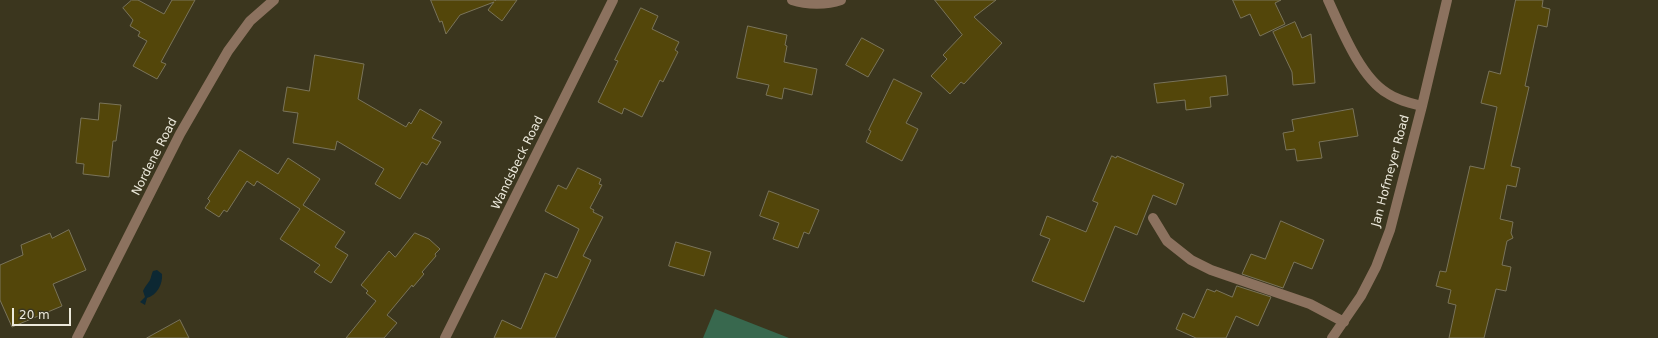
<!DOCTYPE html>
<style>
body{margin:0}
#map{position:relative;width:1658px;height:338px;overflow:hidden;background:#3b361e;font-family:"DejaVu Sans",sans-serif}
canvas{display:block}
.scale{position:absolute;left:12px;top:308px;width:59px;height:18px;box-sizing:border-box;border:2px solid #ece9db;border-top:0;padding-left:5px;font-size:12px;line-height:14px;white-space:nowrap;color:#ece9db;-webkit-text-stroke:3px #3b361e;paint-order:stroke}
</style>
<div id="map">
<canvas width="1658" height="338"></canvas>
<div class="scale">20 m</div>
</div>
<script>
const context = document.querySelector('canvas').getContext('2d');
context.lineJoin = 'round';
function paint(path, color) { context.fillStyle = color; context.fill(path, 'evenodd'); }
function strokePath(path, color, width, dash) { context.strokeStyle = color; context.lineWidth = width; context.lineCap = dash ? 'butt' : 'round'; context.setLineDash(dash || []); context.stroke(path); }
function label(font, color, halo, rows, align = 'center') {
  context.font = font + ' "DejaVu Sans",sans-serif'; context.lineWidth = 3; context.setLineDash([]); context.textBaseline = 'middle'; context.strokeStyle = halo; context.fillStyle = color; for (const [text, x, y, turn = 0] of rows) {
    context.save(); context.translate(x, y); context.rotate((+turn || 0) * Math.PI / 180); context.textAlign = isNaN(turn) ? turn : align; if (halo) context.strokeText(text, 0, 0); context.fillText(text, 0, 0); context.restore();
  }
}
paint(new Path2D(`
 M 715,309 L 789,338 L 703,338 Z`), '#38684e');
paint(new Path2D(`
 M 157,270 L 162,274 C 163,284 157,295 147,298 L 145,305 L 140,302 L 145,297 L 143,291 C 144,288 146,286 148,283 C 151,280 151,275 153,271 Z`), '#0d2833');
const building = new Path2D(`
 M 132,0 L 138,0 L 164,14 L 172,0 L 195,0 L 161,62 L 166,64 L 157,79 L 133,66 L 147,41 L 138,36 L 140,32 L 130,26 L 133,20 L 123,8 Z
 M 431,0 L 495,0 L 495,1 L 496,0 L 517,0 L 502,21 L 488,10 L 494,2 L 460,15 L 446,34 L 442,21 L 440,22 Z
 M 935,0 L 996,0 L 974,17 L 1002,43 L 964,84 L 961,82 L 950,94 L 931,76 L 947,59 L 943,55 L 962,35 Z
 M 1233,0 L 1281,0 L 1275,3 L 1285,24 L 1260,36 L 1250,14 L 1241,18 Z
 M 1516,0 L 1543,0 L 1542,7 L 1550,9 L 1547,27 L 1538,25 L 1525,86 L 1529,87 L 1511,166 L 1520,168 L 1516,187 L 1507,185 L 1500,219 L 1513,222 L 1511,233 L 1513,238 L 1507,241 L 1502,265 L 1511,267 L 1506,291 L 1496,289 L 1484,338 L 1449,338 L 1456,305 L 1448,303 L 1451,290 L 1436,286 L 1440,271 L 1446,272 L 1470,166 L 1484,169 L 1497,107 L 1481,103 L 1489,71 L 1500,74 Z
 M 641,8 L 658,16 L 652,29 L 679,42 L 675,50 L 678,52 L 663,82 L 660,80 L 642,117 L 624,108 L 622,114 L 598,102 L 618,61 L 615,60 Z
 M 1295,22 L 1302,38 L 1311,34 L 1315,83 L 1293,85 L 1292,72 L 1273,32 Z
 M 748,26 L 787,35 L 785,45 L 787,46 L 784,62 L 817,69 L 812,95 L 784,88 L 782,99 L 766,95 L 769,85 L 737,78 Z
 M 862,38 L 884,50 L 868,77 L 846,65 Z
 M 315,55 L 364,64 L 358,99 L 406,127 L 409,122 L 411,124 L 420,109 L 442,122 L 432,138 L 441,142 L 427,165 L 422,162 L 400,199 L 375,184 L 384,169 L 337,141 L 335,150 L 293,143 L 298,113 L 283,111 L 287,87 L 309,91 Z
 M 1226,76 L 1228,95 L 1210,97 L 1211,107 L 1186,110 L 1185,100 L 1157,103 L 1154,84 Z
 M 894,79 L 922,93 L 906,123 L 918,129 L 902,161 L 866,142 L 871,131 L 869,130 Z
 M 100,103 L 121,105 L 116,141 L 113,141 L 109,177 L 83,174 L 84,164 L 76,163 L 81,118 L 98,120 Z
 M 1353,109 L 1358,136 L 1319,142 L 1322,158 L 1297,161 L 1295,149 L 1286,150 L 1283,133 L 1294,131 L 1292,120 Z
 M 240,150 L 278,174 L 288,158 L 320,179 L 303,205 L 345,232 L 335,247 L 348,255 L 331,283 L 314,272 L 320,265 L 280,239 L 300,209 L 257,181 L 254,186 L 247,181 L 227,212 L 224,210 L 219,217 L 205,208 L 210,201 L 208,199 Z
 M 1112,156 L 1116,158 L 1117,156 L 1184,184 L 1176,205 L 1153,195 L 1137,235 L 1115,226 L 1084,302 L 1032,281 L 1050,239 L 1040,235 L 1047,216 L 1086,232 L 1098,203 L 1093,201 Z
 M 578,168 L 601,179 L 599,184 L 602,185 L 590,208 L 594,210 L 593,212 L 603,217 L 583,256 L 591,260 L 555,338 L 494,338 L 502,320 L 521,329 L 545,273 L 557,278 L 579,229 L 545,211 L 558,185 L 566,189 Z
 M 769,191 L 819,210 L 809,234 L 804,232 L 798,248 L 773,239 L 779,223 L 760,216 Z
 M 1281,221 L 1324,240 L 1312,269 L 1294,262 L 1283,288 L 1242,274 L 1251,254 L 1265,259 Z
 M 69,230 L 86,270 L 53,284 L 62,306 L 12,327 L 0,300 L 0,265 L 23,255 L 21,245 L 50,233 L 52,238 Z
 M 415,233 L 429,239 L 440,249 L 435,254 L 436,256 L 422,272 L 424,274 L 413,287 L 412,285 L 387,315 L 397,323 L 384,338 L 346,338 L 376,301 L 366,293 L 368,291 L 361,285 L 389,251 L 395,257 Z
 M 676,242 L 711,252 L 704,276 L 669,266 Z
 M 1237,286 L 1271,297 L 1258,326 L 1236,316 L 1226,338 L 1196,338 L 1176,329 L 1183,313 L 1194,318 L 1207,289 L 1215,292 L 1216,290 L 1232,297 Z
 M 180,320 L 189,338 L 147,338 Z`);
paint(building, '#53460a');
strokePath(building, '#7a745a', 1);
strokePath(new Path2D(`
 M 792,0 C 807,5 827,5 841,0
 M 1328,0 C 1341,28 1360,77 1387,93 C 1397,100 1410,103 1422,106
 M 1153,218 L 1167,241 L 1191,260 L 1211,270 L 1310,304 L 1344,322
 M 77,338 L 180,134 L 228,51 L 250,21 L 274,0
 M 445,338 L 613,0
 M 1332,338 L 1361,296 L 1376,267 L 1390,230 L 1422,106 L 1447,0`), '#8c725f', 10);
label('12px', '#ece9db', '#3b361e', [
 ["Nordene Road",155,157,-63],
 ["Wandsbeck Road",518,163,-64],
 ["Jan Hofmeyer Road",1391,171,-75]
]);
</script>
